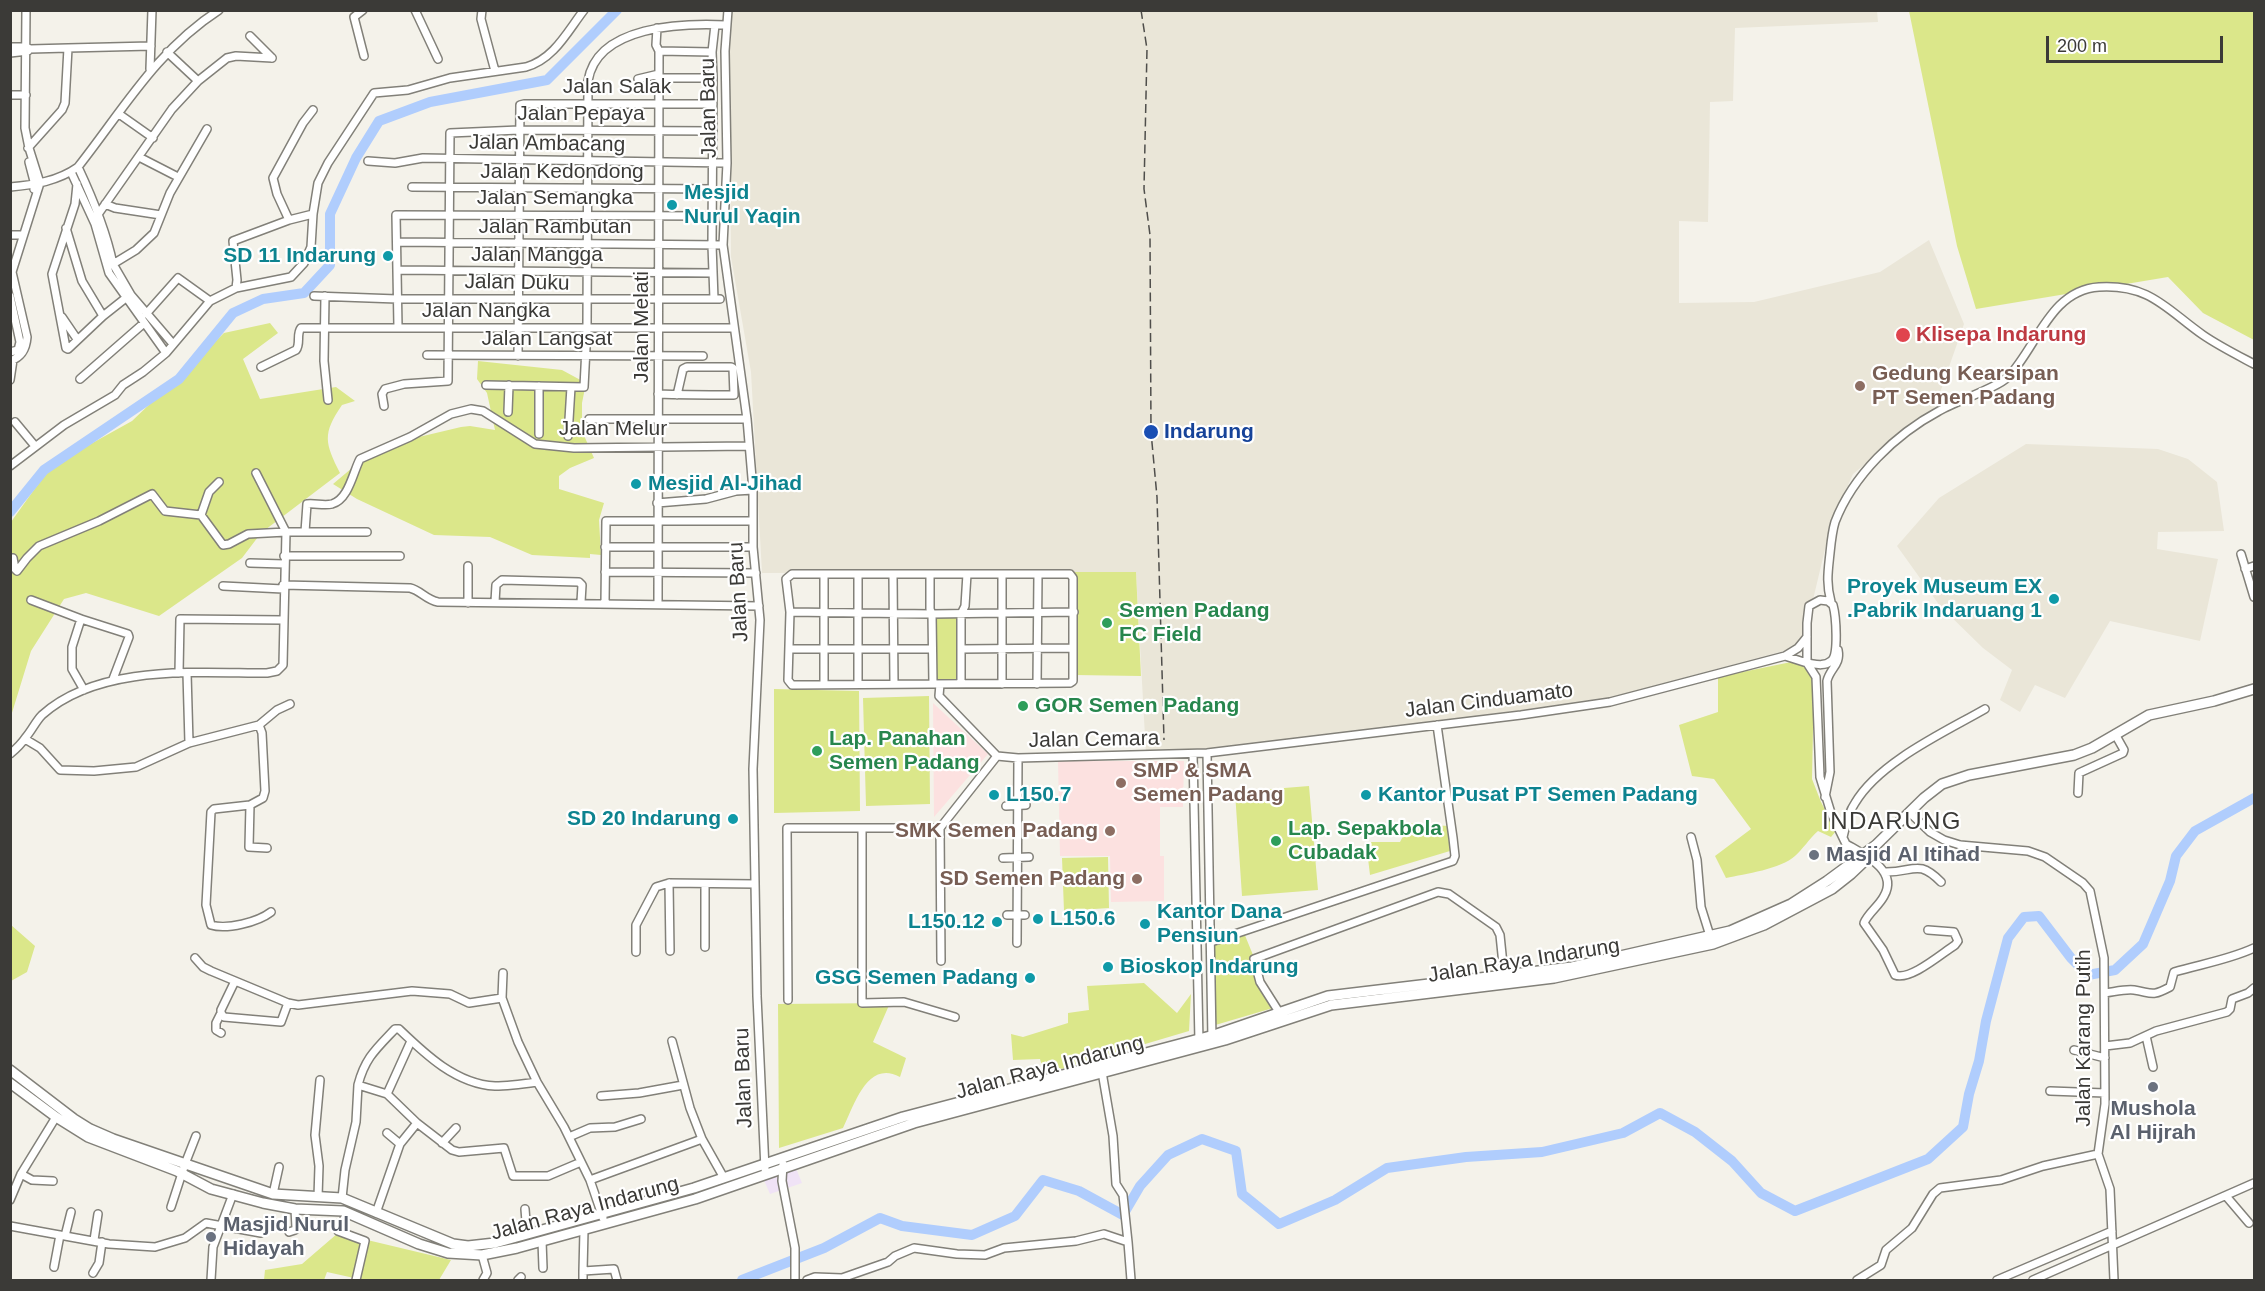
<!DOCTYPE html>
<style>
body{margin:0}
#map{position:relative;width:2265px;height:1291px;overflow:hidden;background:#f4f2ea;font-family:Helvetica,sans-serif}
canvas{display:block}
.frame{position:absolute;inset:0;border:12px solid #3b3a37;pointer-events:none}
.scale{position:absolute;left:2046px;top:36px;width:177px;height:27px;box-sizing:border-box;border:3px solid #3b3a37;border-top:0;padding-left:8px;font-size:18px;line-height:21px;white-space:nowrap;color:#3b3a37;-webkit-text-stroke:4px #fff;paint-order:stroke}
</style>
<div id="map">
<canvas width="2265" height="1291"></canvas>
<div class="frame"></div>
<div class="scale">200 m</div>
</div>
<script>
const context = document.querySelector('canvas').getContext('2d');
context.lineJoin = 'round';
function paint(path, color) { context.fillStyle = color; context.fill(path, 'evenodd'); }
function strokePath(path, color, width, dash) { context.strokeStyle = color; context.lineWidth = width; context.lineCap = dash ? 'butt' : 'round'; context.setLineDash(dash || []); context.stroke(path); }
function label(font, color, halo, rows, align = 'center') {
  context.font = font + ' Helvetica,sans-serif'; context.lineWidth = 4.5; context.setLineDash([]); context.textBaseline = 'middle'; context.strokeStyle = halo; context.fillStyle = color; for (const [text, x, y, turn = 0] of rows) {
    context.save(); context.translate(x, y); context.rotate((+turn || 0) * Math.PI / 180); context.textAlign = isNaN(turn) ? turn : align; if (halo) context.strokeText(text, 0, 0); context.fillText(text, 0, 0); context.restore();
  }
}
paint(new Path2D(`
 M 795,1166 L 802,1183 L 770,1194 L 763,1178 Z`), '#f0e3f6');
paint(new Path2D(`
 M 731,11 L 1877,11 L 1878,22 L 1735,28 L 1733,101 L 1710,102 L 1708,222 L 1679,221 L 1679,303 L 1754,302 L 1880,272 L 1929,240 L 1964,324 L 1935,407 L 1853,474 L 1831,524 L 1802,646 L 1605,699 L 1204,752 L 1146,755 L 1136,572 L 762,573 L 751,372 L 731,257 L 729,27 Z
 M 2026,444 L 2158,449 L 2188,459 L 2217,482 L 2224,531 L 2158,532 L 2157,549 L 2218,559 L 2200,641 L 2110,621 L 2065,698 L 2035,685 L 2020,712 L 2000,700 L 2012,670 L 1983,648 L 1940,606 L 1897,546 L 1939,498 Z`), '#eae6d8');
paint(new Path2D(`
 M 933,703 L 988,754 L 934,817 Z
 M 1058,761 L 1184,761 L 1183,807 L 1160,807 L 1160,856 L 1164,856 L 1164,901 L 1111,902 L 1110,856 L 1060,856 Z`), '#fce1e0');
paint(new Path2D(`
 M 1909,11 L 2254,11 L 2254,340 L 2203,313 L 2168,277 L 1976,309 L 1957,246 Z
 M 270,323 L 278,333 L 243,359 L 260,399 L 336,387 L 355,401 L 342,405 C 322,434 325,443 340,473 L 261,533 L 242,558 L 159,616 L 86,593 L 64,599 L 31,651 L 11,716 L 11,522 L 51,466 L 132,421 L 224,333 Z
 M 478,361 L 562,370 L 586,383 L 582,403 L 582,431 L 594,458 L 570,468 L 559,476 L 559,489 L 604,503 L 599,520 L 601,555 L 590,554 L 590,558 L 532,555 L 490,537 L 434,535 L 357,499 L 333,484 L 377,447 L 461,427 L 470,426 L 495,430 L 487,393 L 477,379 Z
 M 1075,572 L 1136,572 L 1141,676 L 1075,675 Z
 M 936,616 L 959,617 L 958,681 L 936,681 Z
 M 1801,660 L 1804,667 L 1814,678 L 1812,779 L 1821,802 L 1836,831 L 1831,837 L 1818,831 C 1809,839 1803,849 1795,856 C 1781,869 1745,874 1726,878 L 1715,856 L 1751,829 L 1714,779 L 1692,776 L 1679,725 L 1718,712 L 1718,677 Z
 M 774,689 L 859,691 L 860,811 L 774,813 Z
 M 929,696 L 930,804 L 866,806 L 863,698 Z
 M 1309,786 L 1318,890 L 1242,896 L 1235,792 Z
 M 1404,823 L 1448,826 L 1450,851 L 1370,875 L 1366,842 L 1400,842 L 1405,832 Z
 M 1108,857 L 1109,908 L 1064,911 L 1062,858 Z
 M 11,925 L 35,946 L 27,972 L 11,981 Z
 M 1244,933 L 1253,955 L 1250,959 L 1254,977 L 1273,1008 L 1212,1026 L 1210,944 Z
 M 1144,983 L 1177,1013 L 1191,994 L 1189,1031 L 1044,1074 L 1040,1059 L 1013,1060 L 1011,1034 L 1023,1037 L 1068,1023 L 1068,1013 L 1089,1010 L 1087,986 Z
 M 890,1003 L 873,1042 L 906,1058 L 900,1077 C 867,1059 854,1106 843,1128 L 779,1148 L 778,1004 Z
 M 338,1233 L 451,1260 L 439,1280 L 363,1280 L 327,1272 L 324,1280 L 264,1280 L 265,1270 L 302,1264 Z`), '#dbe78a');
strokePath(new Path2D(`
 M 10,512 L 44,470 L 179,379 L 233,313 L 263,299 L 304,293 L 330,265 L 330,214 L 356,158 L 379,121 L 430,102 L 547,80 L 617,10
 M 742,1280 L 824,1248 L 880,1218 L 902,1226 L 972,1235 L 1015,1216 L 1043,1180 L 1079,1191 L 1123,1215 L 1140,1186 L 1168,1155 L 1202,1139 L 1236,1151 L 1242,1194 L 1279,1224 L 1335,1200 L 1387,1168 L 1466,1157 L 1542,1152 L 1623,1133 L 1660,1113 L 1695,1132 L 1732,1161 L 1761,1193 L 1795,1211 L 1928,1159 L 1963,1127 L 1969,1094 L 1979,1061 L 1986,1021 L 2008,938 L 2024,917 L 2039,916 L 2071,958 L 2088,975 L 2115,970 L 2143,944 L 2170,881 L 2176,856 L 2195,831 L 2254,798`), '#b0cdfd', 10);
const minor = new Path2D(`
 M 363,10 L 354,17 L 364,56
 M 415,10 L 438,59
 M 482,10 L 481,19 L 495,71
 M 728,10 L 725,51 L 727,163 L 723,245 L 747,419 L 753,490 L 753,547 L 760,620 L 753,769 L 757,996 L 765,1169
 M 657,28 L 656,45 L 659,51 L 658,604
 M 250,36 L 272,58
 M 10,47 L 26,47 L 30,49 L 68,48 L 65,103 L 62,110 L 28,148
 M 68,48 L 151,46
 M 659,51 L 712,52
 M 167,52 L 198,81
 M 10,53 L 28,51
 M 150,69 L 152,10
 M 659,78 L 713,78
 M 638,79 L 659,74
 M 10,95 L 26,95
 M 119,114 L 153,138
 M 139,157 L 178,177
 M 368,161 L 395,163 L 423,158 L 727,163
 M 29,162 L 35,185 L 34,189
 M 78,167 C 93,199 106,230 113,264
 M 71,172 L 95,224 L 109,273 L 166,353
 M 77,184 L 75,204 L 52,274 L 66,348 L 68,349 L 103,316 L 127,297
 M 10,187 C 34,185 58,181 78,167 C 123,110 156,51 219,10
 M 412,187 L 713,189
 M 105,204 L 115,208 L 161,215
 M 99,213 L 172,109 L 198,81 L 227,58 L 236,56 L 272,58
 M 289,220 L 277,194 L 273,178 L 303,123 L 313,110
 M 66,228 L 82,281 L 103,316
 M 10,235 L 23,235
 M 398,242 L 723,245
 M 397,270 L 713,273
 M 236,288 L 237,280 L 233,241 L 289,220 L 313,214
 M 10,296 L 20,342 L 18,350 L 10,352
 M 314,296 L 397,299 L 720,299
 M 325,296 L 324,361 L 328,400
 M 714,299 L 712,245 L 713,78 L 712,52 L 715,25
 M 146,314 L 178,278 L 210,301
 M 62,317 L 77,339
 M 398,327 L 396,215 L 712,216
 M 173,344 L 131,295 L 113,264 L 136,250 L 154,233 L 170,193 L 207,129
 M 427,355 L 703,356
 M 518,356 L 520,105 L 524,104 L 713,104
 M 10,361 C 22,357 26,349 27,337 L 12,272 L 40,183 L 29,148 L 25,128 L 26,10
 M 261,367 L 296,350 C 301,344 296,334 301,328 L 734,328
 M 80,379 L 144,323
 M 10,380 L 13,360
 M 486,385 L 584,387 L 587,328 L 588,81 C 597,25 683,23 726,25
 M 658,394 C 683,395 709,395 734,395 L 733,368 L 731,367 L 687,367 L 683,369 L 677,395
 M 384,406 L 382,394 L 385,389 L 404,384 L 448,381 L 450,133 L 519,130 L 713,131
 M 508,412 L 509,385
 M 589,419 L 747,419
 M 15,422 L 35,446
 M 539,434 L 539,386
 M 568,436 L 571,387
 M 10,466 L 64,425 L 115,395 L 123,385 L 143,372 L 166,353 L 210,301 L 236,288 L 291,277 L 304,263 L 311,247 L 313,214 L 318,183 L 328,163 L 374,93 L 408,90 L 450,78 L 526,67 C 554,59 567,32 584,10
 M 657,503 L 706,499 L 736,491 L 753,490
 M 201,515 L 209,492 L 219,482
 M 305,532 L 307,504 C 315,503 324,506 332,504 C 349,499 353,472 360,459 L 410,437 L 451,414 L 471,409 L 483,411 L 535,444 L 574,448 L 749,446
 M 605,547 L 753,547
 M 2241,554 L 2254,597
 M 284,556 L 400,556
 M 13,558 L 15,569 L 17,571 L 27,558 L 39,546 L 99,521 L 152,494 L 165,511 L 201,515 L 223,545 L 229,544 L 248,534 L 286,532 L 256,473
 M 250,563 L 284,564
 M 468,566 L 468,603
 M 2245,569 L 2254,566
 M 605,572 L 756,573
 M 792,574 L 1070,574 L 1073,578 L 1073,681 L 1070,683 L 792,685 L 788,680 L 790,612 L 786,579 Z
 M 858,575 L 858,684
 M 930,575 L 930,609 L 932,614 L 1074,612
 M 893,576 L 894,684
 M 283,585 L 410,588 C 420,590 426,600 438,602 L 759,606
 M 223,586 L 283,589
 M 31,600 L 81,619
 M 1820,600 L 1828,601 L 1833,605 C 1836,616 1839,655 1831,661 C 1824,667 1815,664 1807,663 L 1807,623 L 1809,606 Z
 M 495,602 L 496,585 L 502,580 L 579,582 L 582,585 L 581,602
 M 1831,602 C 1826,583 1828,572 1830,553 C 1831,543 1832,532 1835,522 C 1853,475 1896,434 1939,411 C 1956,401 1997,388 2008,377 C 2037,347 2050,290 2099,287 C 2150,284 2166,309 2203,335 C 2219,346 2237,355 2254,364
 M 605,603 L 606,521 L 752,521
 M 790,612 L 932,614 L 933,684
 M 789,649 L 932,649
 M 961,649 L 1073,648
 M 1785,656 L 1807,663 L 1816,677 L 1820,777 L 1831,813 L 1846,844 L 1850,869
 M 179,673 L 180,619 L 283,620
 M 187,673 L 189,743
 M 824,684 L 824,575
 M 940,684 L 939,696 L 997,756
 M 961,684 L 961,614 L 965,606 L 967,574
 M 1002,684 L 1002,574
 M 1037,684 L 1038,574
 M 84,690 L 72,669 L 72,647 L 81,619 L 128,634 L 129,637 L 113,679
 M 259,725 L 262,733 L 265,791 L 263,798 L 250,805 L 249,847 L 267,848
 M 25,739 L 40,748 L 60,770 L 94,771 L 136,767 L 189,743 L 259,725 L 277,710 L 290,704
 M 1207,753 L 1212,1039
 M 10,754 C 16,749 22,743 26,737 C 32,730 36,721 42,715 C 99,664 196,673 267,673 L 277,671 L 283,665 L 286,532 L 367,532
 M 1193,754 L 1199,1042
 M 997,756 L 1018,758 L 1207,753 L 1521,715 L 1610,702 L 1785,656 L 1798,648 L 1807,637
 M 2078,793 L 2079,773 L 2123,753 L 2124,750 L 2115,734
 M 1825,797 L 1830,772 L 1827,681 C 1830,668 1841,665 1838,650
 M 250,805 L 214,809 L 211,812 L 206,905 L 211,925 C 227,930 258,922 271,912
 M 1006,806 L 1026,805
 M 1909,812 L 1930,832 L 1944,840 L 1960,845 L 2028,851 L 2045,857 L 2083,883 L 2090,891 L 2104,958 L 2105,1104 L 2098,1154 L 2110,1189 L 2114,1280
 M 862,829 L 862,1003 L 904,1002 L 955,1017
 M 1691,837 L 1697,860 L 1701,907 L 1711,939
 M 1843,837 C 1846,825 1848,813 1855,803 C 1879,762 1945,732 1985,709
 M 1846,844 C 1863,854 1899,870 1884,896 C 1879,906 1868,913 1864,923 L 1883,950 L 1895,975 C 1910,981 1941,954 1955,945 L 1958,941 L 1954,932 L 1928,930
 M 1003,858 L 1029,857
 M 1884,872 C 1914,873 1917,858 1941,882
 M 705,885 L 705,947
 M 1007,915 L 1025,915
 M 1211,942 L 1453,861 L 1455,856 L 1453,838 L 1437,725
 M 1017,943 L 1018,758
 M 670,951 L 669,883 L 755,884
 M 636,952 L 636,925 L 656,887 L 669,883
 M 195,958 L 203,967 L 211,971 L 288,1003 L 298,1005 L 412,991 L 450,994 L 469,1003 L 502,998
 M 941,961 L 940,828 L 997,756
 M 503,973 L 502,998 L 518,1042 L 537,1082 L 564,1127 L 590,1180 L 603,1218
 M 235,981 L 221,1010 L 221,1013 L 224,1017 L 281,1022 L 288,1003
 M 2105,993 C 2114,992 2124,989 2134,990 C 2153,993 2151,997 2170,987 L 2174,972 C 2201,964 2228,960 2254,948
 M 788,1000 L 787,828 L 940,828
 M 1279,1012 L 1260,982 L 1254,959 L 1438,892 L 1449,894 L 1496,927 L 1500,935 L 1504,974
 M 221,1013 L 216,1023 L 216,1030 L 221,1033
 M 2146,1036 L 2153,1067
 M 672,1041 L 690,1108 L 702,1139 L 724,1178
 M 2105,1046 L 2130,1043 L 2156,1031 L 2227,1012 L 2230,1009 L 2232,999 L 2248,993 L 2254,988
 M 2074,1050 L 2105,1058
 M 358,1085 C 365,1058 376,1049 395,1029 L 399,1029 C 425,1054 456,1084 495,1086 C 509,1086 523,1084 537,1082
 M 2050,1091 L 2105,1093
 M 387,1094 L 411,1041
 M 601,1096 L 639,1093 L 683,1085
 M 387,1133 L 400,1144
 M 569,1137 L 590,1128 L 615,1127 L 641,1119
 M 442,1143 L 456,1128
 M 783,1164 L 782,1181 L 795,1248 L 795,1280
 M 21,1174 L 32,1180 L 53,1181
 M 590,1180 L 702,1139
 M 273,1194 L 279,1167
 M 2226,1196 L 2249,1223
 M 318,1197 L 319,1166 L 315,1135 L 320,1080
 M 342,1198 L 345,1170 L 356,1122 L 358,1085 L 387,1094 L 417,1123 L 452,1150 L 459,1152 L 504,1148 L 513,1176 L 548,1176 L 581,1162
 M 10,1200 L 21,1174 L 56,1117
 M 171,1207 L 185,1164 L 196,1136
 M 525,1209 L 527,1234
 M 347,1213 L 338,1231 L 365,1241 L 356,1280
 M 376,1213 L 400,1144 L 417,1123
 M 296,1223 L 309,1224
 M 10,1226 L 109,1244 L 155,1247 L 185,1238 L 206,1223 L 261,1233
 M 584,1230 L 583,1271 L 614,1269 L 617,1280
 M 289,1232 L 295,1230 L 296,1228 L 295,1209
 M 65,1236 L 71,1212
 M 94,1240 L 98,1214
 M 542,1241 L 543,1268
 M 1128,1242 L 1131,1280
 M 482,1255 L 487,1273 L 483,1280
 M 54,1267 L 60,1235
 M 93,1273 L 99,1263 L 102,1242
 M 211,1280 L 213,1247 L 233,1194
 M 518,1280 L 521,1277
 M 583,1280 L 583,1271
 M 807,1280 L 815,1277 L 842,1278 L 888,1262 L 895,1256 L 914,1248 L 957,1254 L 985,1255 L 1004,1248 L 1076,1241 L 1104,1234 L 1128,1242 L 1123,1195 L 1116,1184 L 1113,1136 L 1102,1072
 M 1857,1280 L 1881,1265 L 1886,1250 L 1912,1228 L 1933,1194 L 1940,1188 L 2001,1180 L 2043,1166 L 2098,1154
 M 1997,1280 L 2112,1231
 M 2033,1280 L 2254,1183`);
const highway = new Path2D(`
 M 10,1070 L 74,1119 L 90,1129 L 113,1139 L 273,1194 L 342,1198 L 453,1244 L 468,1246 L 495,1243 L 694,1188 L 903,1117 L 1214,1035 L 1328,996 L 1572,967 L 1730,931 L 1791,904 L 1827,881 L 1876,845 L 1924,798 L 1942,784 L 1969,775 L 2074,755 L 2092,748 L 2149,715 L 2214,701 L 2254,689
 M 10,1083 L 56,1117 L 88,1137 L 177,1171 L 211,1189 L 263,1203 L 295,1209 L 343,1211 L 419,1244 L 448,1253 L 482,1255 L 517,1248 L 695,1199 L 914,1123 L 1225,1040 L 1331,1005 L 1554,978 L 1713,944 L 1764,925 L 1832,889 L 1851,874 L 1870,856 L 1875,847`);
strokePath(minor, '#828079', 10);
strokePath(highway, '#828079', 12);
strokePath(minor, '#fff', 7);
strokePath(highway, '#fff', 9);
strokePath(new Path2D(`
 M 1141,10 L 1147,49 L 1144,189 L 1150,235 L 1151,432 L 1157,497 L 1164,740`), '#4f4e4b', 1.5, [9, 4.5]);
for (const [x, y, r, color] of [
 [672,205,6,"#0f9aa8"],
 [388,256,6,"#0f9aa8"],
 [1903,335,8,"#e0444e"],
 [1860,386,6,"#8d6e63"],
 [1151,432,8,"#1a4fb4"],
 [636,484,6,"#0f9aa8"],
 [2054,599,6,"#0f9aa8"],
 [1107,623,6,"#2e9e5b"],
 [1023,706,6,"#2e9e5b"],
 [817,751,6,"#2e9e5b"],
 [1121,783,6,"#8d6e63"],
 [994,795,6,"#0f9aa8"],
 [1366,795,6,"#0f9aa8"],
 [733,819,6,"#0f9aa8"],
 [1110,831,6,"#8d6e63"],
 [1276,841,6,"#2e9e5b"],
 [1814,855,6,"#6b7280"],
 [1137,879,6,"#8d6e63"],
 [1038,919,6,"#0f9aa8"],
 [997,922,6,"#0f9aa8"],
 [1145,924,6,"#0f9aa8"],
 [1108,967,6,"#0f9aa8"],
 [1030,978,6,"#0f9aa8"],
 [2153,1087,6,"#6b7280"],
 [211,1237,6,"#6b7280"]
]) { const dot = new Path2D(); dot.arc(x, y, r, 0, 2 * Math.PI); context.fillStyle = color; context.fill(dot); strokePath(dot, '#fff', 2); }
label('21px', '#3b3a37', '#fff', [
 ["Jalan Salak",617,87],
 ["Jalan Baru",709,108,-91],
 ["Jalan Pepaya",581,114],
 ["Jalan Ambacang",547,144,1],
 ["Jalan Kedondong",562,172],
 ["Jalan Semangka",555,198],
 ["Jalan Rambutan",555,227],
 ["Jalan Mangga",537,255],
 ["Jalan Duku",517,283,1],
 ["Jalan Nangka",486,311],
 ["Jalan Melati",642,327,-90],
 ["Jalan Langsat",547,339],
 ["Jalan Melur",613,429],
 ["Jalan Baru",739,592,-93],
 ["Jalan Cinduamato",1489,701,-7],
 ["Jalan Cemara",1094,740,-1],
 ["Jalan Raya Indarung",1524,961,-9],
 ["Jalan Karang Putih",2084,1038,-90],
 ["Jalan Raya Indarung",1050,1068,-15],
 ["Jalan Baru",744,1078,-92],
 ["Jalan Raya Indarung",585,1209,-15]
]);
label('bold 21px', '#0d838f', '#fff', [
 ["Mesjid",684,193],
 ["Nurul Yaqin",684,217],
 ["SD 11 Indarung",376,256,"right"],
 ["Mesjid Al-Jihad",648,484],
 ["Proyek Museum EX",2042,587,"right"],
 [".Pabrik Indaruang 1",2042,611,"right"],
 ["L150.7",1006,795],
 ["Kantor Pusat PT Semen Padang",1378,795],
 ["SD 20 Indarung",721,819,"right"],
 ["Kantor Dana",1157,912],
 ["Pensiun",1157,936],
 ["L150.6",1050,919],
 ["L150.12",985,922,"right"],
 ["Bioskop Indarung",1120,967],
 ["GSG Semen Padang",1018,978,"right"]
], 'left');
label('bold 21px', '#be3a42', '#fff', [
 ["Klisepa Indarung",1916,335]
], 'left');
label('bold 21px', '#785e54', '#fff', [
 ["Gedung Kearsipan",1872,374],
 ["PT Semen Padang",1872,398],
 ["SMP & SMA",1133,771],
 ["Semen Padang",1133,795],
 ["SMK Semen Padang",1098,831,"right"],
 ["SD Semen Padang",1125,879,"right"]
], 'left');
label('bold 21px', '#164399', '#fff', [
 ["Indarung",1164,432]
], 'left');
label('bold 21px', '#27864d', '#fff', [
 ["Semen Padang",1119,611],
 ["FC Field",1119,635],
 ["GOR Semen Padang",1035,706],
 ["Lap. Panahan",829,739],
 ["Semen Padang",829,763],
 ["Lap. Sepakbola",1288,829],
 ["Cubadak",1288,853]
], 'left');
label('bold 21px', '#5b616d', '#fff', [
 ["Masjid Al Itihad",1826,855],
 ["Mushola",2153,1109,"center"],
 ["Al Hijrah",2153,1133,"center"],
 ["Masjid Nurul",223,1225],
 ["Hidayah",223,1249]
], 'left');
context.letterSpacing = '1.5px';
label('24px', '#3b3a37', '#fff', [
 ["INDARUNG",1892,822]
]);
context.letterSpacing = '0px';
</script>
